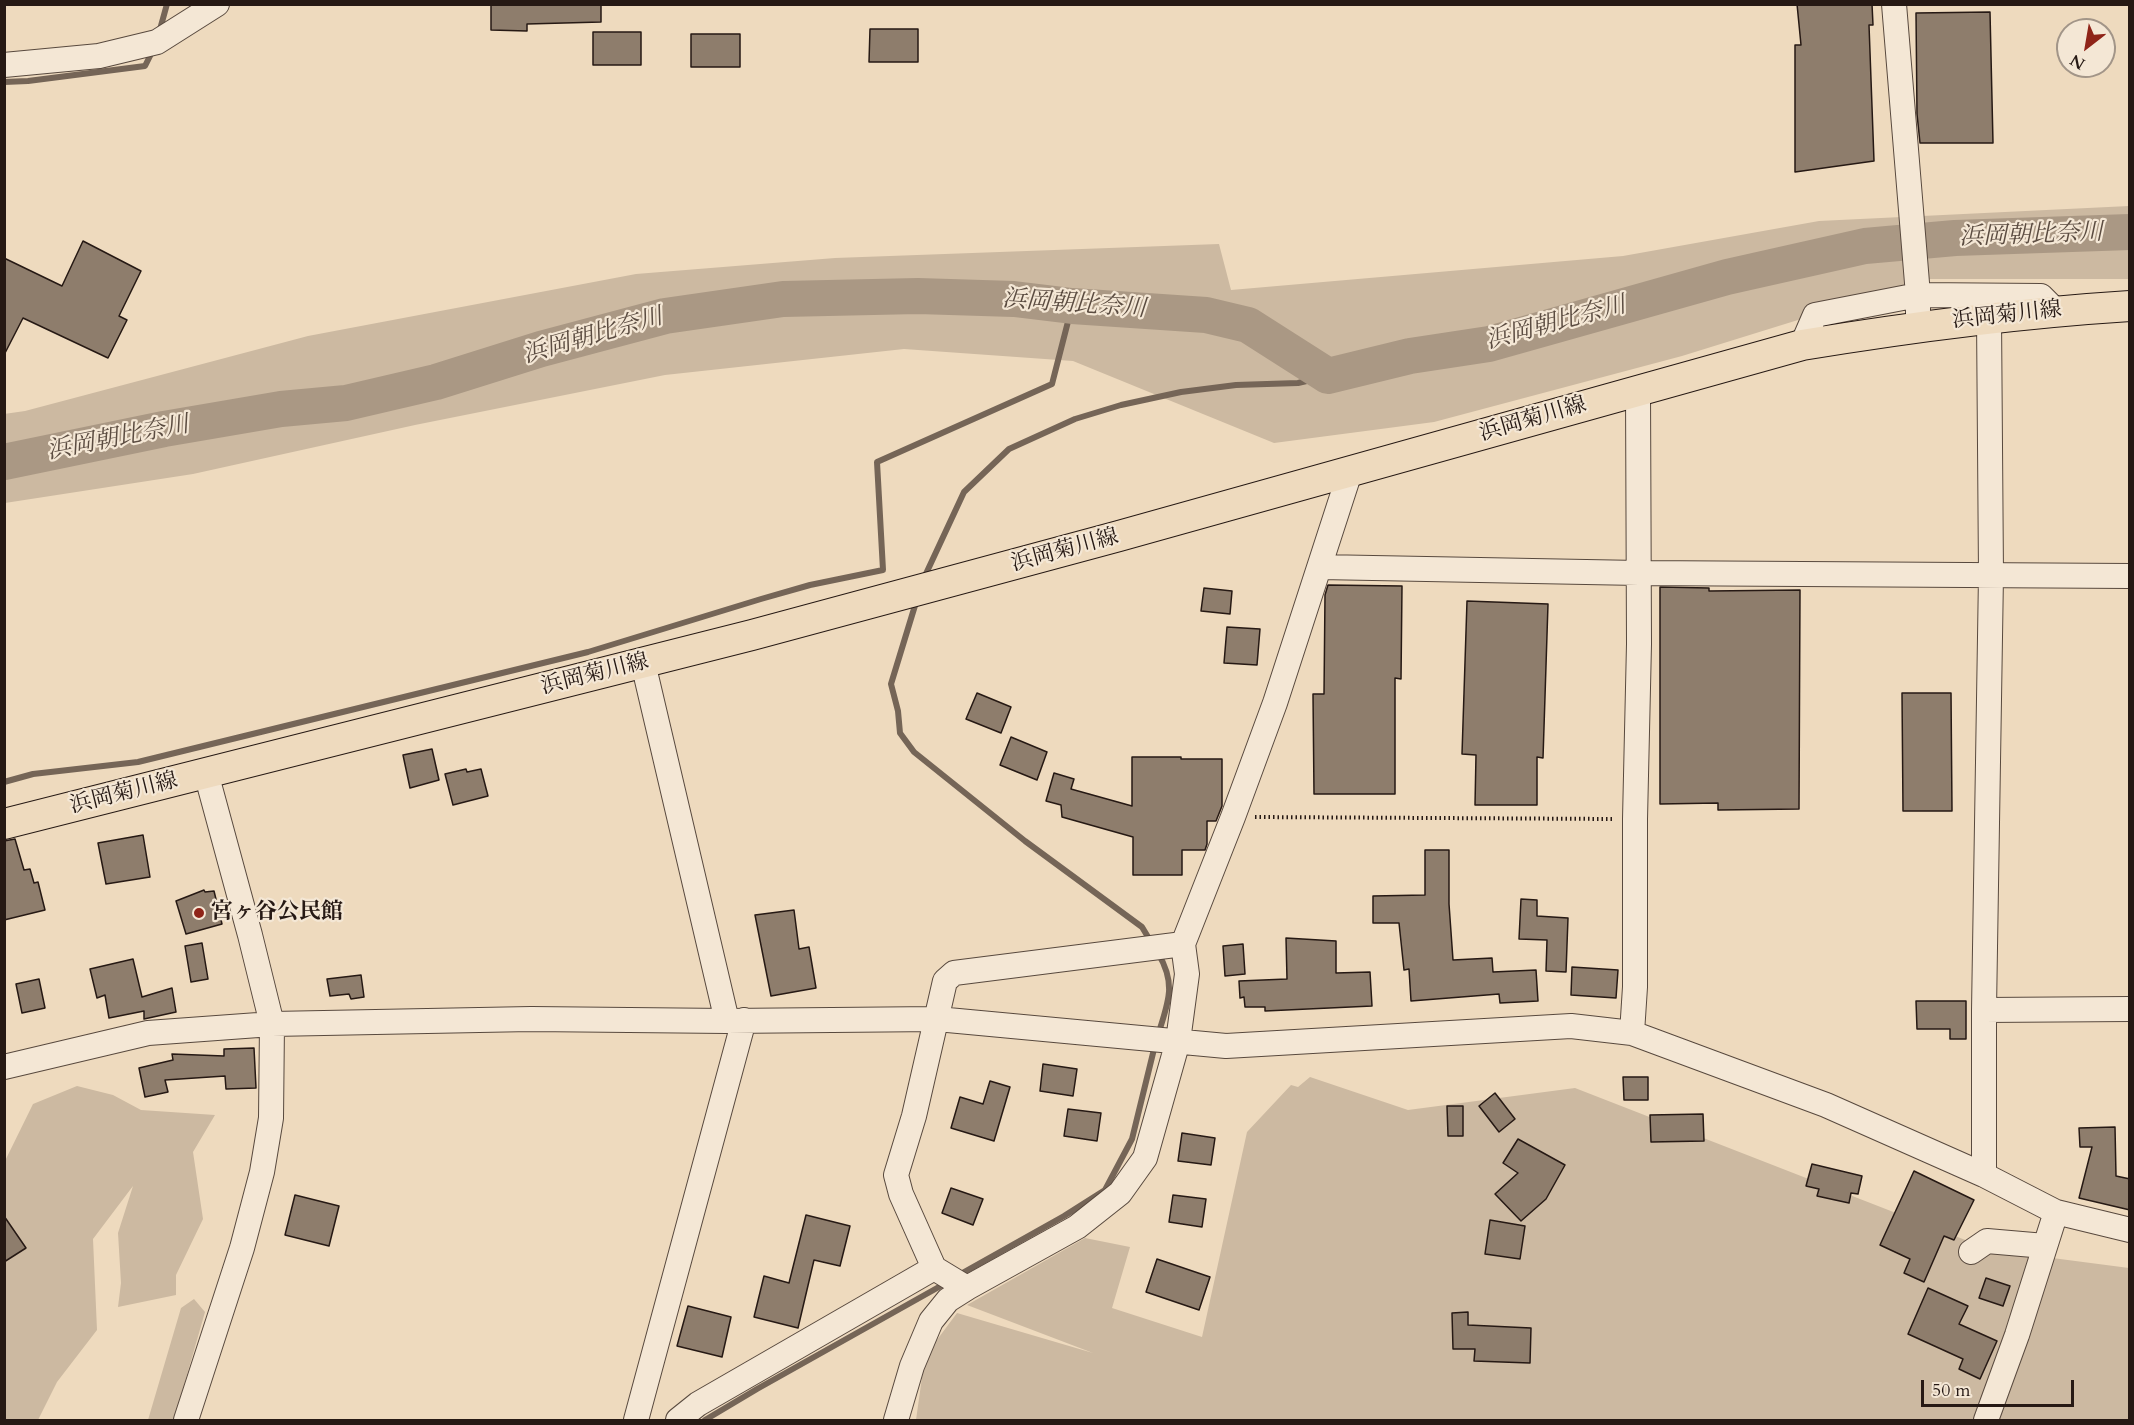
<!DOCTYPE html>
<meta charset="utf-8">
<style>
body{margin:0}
#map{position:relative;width:2134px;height:1425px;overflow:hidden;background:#eedabe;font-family:Cardo,serif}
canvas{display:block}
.frame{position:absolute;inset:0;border:6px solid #261914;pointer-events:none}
.north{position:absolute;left:2056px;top:18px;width:60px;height:60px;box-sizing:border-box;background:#f4e7d5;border:2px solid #a29588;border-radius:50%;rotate:211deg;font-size:16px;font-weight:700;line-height:24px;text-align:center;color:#261914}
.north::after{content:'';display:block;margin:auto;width:21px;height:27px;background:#8f2418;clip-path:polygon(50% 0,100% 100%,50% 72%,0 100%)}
.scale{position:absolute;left:1921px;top:1380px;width:153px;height:27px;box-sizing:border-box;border:3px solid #261914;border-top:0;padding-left:8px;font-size:18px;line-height:21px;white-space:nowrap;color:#261914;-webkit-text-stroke:4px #f4e7d5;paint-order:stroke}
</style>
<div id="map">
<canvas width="2134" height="1425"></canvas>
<div class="frame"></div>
<div class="north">N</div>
<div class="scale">50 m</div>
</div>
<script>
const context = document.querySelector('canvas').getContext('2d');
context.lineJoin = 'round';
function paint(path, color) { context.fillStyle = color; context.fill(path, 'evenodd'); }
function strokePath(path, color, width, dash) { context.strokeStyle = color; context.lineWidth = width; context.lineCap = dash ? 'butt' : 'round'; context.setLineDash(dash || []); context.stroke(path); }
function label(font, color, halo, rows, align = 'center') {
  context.font = font + ' Cardo,"Noto Serif JP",serif'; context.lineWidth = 4.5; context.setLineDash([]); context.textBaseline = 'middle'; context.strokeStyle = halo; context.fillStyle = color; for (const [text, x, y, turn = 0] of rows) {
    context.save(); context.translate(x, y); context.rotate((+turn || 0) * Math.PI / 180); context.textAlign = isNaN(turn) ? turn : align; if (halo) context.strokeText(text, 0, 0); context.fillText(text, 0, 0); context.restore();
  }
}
paint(new Path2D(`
 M 2129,206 L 2129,279 L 1930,279 L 1682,356 L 1434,422 L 1274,443 L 1073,361 L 904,349 L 665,375 L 415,425 L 193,474 L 5,503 L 4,414 L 25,411 L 308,336 L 636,274 L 835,258 L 1219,244 L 1231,290 L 1623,256 L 1819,221 Z
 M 1310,1077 L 1408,1110 L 1575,1088 L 1991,1250 L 2129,1268 L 2129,1420 L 916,1420 L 925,1356 L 957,1313 L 1093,1353 L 967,1305 L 1085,1238 L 1130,1247 L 1112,1308 L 1202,1337 L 1247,1132 L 1291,1085 L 1298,1087 Z
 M 77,1086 L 113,1095 L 141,1110 L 215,1115 L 193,1152 L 203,1219 L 176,1275 L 176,1295 L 118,1307 L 121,1283 L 118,1233 L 133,1186 L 93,1239 L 97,1330 L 57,1382 L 38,1420 L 5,1420 L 4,1163 L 33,1104 Z
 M 194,1299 L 205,1312 L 174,1420 L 148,1420 L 181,1308 Z`), '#ccb9a1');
strokePath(new Path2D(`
 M 159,33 L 167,4
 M 4,82 L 28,81 L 145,66 L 154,48
 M 924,578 L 964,492 L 1009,449 L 1075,419 L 1121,405 L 1181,392 L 1236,385 L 1298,383 L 1328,376
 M 917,599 L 891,684 L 898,711 L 900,733 L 914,752 L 1025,841 L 1142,927 L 1151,942
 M 4,782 L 33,774 L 138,762 L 588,652 L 761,599 L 810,585 L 883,570 L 877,462 L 1052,384 L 1072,306
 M 1158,953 C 1177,985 1168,1002 1158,1035
 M 957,1276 L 1064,1216 L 1105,1190 L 1132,1139 L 1155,1045
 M 705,1420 L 757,1389 L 946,1283`), '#756557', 6);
strokePath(new Path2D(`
 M 4,462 L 164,429 L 281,409 L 346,403 L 436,382 L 541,349 L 665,316 L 783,299 L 918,296 L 1014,299 L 1072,306 L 1206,315 L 1248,325 L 1328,376 L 1410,356 L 1489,344 L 1727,277 L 1865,246 L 1955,238 L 2130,232`), '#aa9884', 36);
const building = new Path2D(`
 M 491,4 L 601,4 L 601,22 L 527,24 L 527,31 L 491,30 Z
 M 1797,4 L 1872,4 L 1873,25 L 1869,25 L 1874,161 L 1795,172 L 1795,45 L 1801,45 Z
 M 1990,12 L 1993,143 L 1920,143 L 1917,114 L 1916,13 Z
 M 870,29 L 918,29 L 918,62 L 869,62 Z
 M 593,32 L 641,32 L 641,65 L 593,65 Z
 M 691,34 L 740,34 L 740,67 L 691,67 Z
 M 83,241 L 141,271 L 119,316 L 127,320 L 108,358 L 23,318 L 4,355 L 4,258 L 62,286 Z
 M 1328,585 L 1402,586 L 1401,679 L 1395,678 L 1395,794 L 1314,794 L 1313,694 L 1324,694 L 1325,595 Z
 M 1660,587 L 1709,588 L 1709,591 L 1800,590 L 1799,809 L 1718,810 L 1718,803 L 1660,804 Z
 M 1204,588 L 1232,591 L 1230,614 L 1201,611 Z
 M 1467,601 L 1548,604 L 1543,758 L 1537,757 L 1537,805 L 1475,805 L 1476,755 L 1462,754 Z
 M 1227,627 L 1260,629 L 1257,665 L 1224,663 Z
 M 977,693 L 1011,707 L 1001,733 L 966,719 Z
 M 1902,693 L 1951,693 L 1952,811 L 1903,811 Z
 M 1011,737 L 1047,752 L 1037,780 L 1000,765 Z
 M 432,749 L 439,780 L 410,788 L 403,755 Z
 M 1132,757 L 1181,757 L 1181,759 L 1222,759 L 1222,806 L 1216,821 L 1207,821 L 1207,844 L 1205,850 L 1182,850 L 1182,875 L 1133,875 L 1133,837 L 1062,817 L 1061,805 L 1046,801 L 1054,773 L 1074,779 L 1071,789 L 1132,806 Z
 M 466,769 L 467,772 L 481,769 L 488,796 L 453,805 L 445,774 Z
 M 143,835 L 150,877 L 106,884 L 98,843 Z
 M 15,839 L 24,870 L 30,869 L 34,883 L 38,882 L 45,910 L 4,920 L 4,841 Z
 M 1425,850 L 1449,850 L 1449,904 L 1453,960 L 1492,958 L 1493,972 L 1536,970 L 1538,1001 L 1500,1003 L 1499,994 L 1411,1001 L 1409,969 L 1404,970 L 1399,923 L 1373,923 L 1373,896 L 1425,895 Z
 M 204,890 L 205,892 L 214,891 L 222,924 L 186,934 L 176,901 Z
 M 1521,899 L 1537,900 L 1537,916 L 1568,918 L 1566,972 L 1546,971 L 1547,940 L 1519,939 Z
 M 794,910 L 799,949 L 809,947 L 816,988 L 771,996 L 755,915 Z
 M 1286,938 L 1336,941 L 1336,973 L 1370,972 L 1372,1006 L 1265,1011 L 1265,1007 L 1245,1007 L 1244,997 L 1240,998 L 1239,981 L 1287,979 Z
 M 202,943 L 208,979 L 191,982 L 185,946 Z
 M 1243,944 L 1245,974 L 1225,976 L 1223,946 Z
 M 133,959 L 142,997 L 172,988 L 176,1012 L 144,1019 L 144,1011 L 109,1018 L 105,995 L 97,998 L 90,969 Z
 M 1572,967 L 1618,970 L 1616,998 L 1571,995 Z
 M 361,975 L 364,997 L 351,999 L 349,994 L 330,996 L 327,979 Z
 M 39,979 L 45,1008 L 22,1013 L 16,984 Z
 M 1916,1001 L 1966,1001 L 1966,1039 L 1950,1039 L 1950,1029 L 1917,1029 Z
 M 254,1048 L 256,1088 L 226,1089 L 225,1076 L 165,1080 L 168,1092 L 145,1097 L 139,1068 L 173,1060 L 172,1054 L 224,1056 L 224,1049 Z
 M 1043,1064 L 1077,1069 L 1073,1096 L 1040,1091 Z
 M 1623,1077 L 1648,1077 L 1648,1100 L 1624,1100 Z
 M 990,1081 L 1010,1087 L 994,1141 L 951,1128 L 960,1097 L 983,1104 Z
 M 1495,1093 L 1515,1119 L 1499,1132 L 1479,1106 Z
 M 1447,1106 L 1463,1106 L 1463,1136 L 1448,1136 Z
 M 1068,1109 L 1101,1113 L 1097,1141 L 1064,1136 Z
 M 1703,1114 L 1704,1141 L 1651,1142 L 1650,1115 Z
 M 2115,1127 L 2116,1176 L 2130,1179 L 2130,1210 L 2079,1198 L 2092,1147 L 2080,1147 L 2079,1128 Z
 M 1182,1133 L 1215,1138 L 1211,1165 L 1178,1161 Z
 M 1518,1139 L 1565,1165 L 1546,1199 L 1521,1221 L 1495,1194 L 1518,1173 L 1503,1163 Z
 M 1812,1164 L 1862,1176 L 1858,1194 L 1851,1193 L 1849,1203 L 1817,1196 L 1819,1189 L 1806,1186 Z
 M 1914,1171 L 1974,1200 L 1954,1240 L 1944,1236 L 1924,1282 L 1904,1273 L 1910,1259 L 1880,1245 Z
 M 951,1188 L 983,1199 L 973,1225 L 942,1213 Z
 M 295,1195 L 339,1206 L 329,1246 L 285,1235 Z
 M 1173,1195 L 1206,1199 L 1202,1227 L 1169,1222 Z
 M 806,1215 L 850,1226 L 840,1266 L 814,1260 L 798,1328 L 754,1317 L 764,1276 L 789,1283 Z
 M 4,1216 L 26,1248 L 4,1262 Z
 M 1490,1220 L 1525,1226 L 1520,1259 L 1485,1254 Z
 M 1157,1259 L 1210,1277 L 1199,1310 L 1146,1292 Z
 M 1986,1278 L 2010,1286 L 2003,1306 L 1979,1298 Z
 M 1928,1288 L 1968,1306 L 1959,1324 L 1997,1341 L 1980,1379 L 1959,1369 L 1963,1359 L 1908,1334 Z
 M 688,1306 L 731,1317 L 722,1357 L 677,1346 Z
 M 1468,1312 L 1468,1325 L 1531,1328 L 1530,1363 L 1474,1361 L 1475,1349 L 1453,1349 L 1452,1313 Z`);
paint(building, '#8e7d6c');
strokePath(building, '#261914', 1.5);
const minor = new Path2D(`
 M 1894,4 L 1918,295 L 1918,326
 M 4,65 L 99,56 L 157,42 L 217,4
 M 1802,345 L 1815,315 L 1918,295 L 2041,296 L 2055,310
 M 1320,567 L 1639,573 L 2130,576
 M 643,663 L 727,1021
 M 1984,1010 L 2130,1009
 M 1632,1033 L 1635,987 L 1635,819 L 1639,644 L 1638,391
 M 4,1067 L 148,1033 L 272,1024 L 531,1019 L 727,1021 L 937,1019 L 1226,1046 L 1571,1026 L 1632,1033 L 1826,1105 L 1984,1175 L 2056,1212 L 2130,1230
 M 1984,1175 L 1984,1010 L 1991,575 L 1989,317
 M 1971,1252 L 1987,1241 L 2045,1246
 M 967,1288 L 934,1268 L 901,1194 L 896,1175 L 914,1116 L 945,981 L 954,973 L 1183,944
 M 186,1420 L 242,1248 L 262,1172 L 271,1118 L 272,1024 L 250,935 L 206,773
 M 636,1420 L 744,1020
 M 678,1420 L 698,1404 L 934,1268
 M 896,1420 L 912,1366 L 931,1321 L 948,1300 L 967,1288 L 1077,1227 L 1120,1193 L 1145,1158 L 1178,1041 L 1187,974 L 1183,944 L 1233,817 L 1275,703 L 1350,472
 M 1986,1420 L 2017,1335 L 2056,1212`);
const major = new Path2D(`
 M 4,824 L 752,635 L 1119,536 L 1802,345 C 1911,327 2019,313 2130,306`);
strokePath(minor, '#58493e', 26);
strokePath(major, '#261914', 32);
strokePath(new Path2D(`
 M 1255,817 L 1614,819`), '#261914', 4, [1.5, 3]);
strokePath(minor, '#f4e7d5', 24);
strokePath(major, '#eedabe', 30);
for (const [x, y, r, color] of [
 [199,913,6,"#8f2418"]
]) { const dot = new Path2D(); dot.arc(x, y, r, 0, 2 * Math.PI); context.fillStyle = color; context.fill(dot); strokePath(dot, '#f4e7d5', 2); }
label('22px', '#261914', '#f4e7d5', [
 ["浜岡菊川線",2007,316,-6],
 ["浜岡菊川線",1533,420,-16],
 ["浜岡菊川線",1065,551,-15],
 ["浜岡菊川線",595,675,-14],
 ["浜岡菊川線",124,794,-14]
]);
label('bold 22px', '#261914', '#f4e7d5', [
 ["宮ヶ谷公民館",211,913]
], 'left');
label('italic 24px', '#5b4c41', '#f4e7d5', [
 ["浜岡朝比奈川",2031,236,-2],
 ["浜岡朝比奈川",1074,305,4],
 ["浜岡朝比奈川",1556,324,-15],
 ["浜岡朝比奈川",593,337,-16],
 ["浜岡朝比奈川",118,439,-11]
]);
</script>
